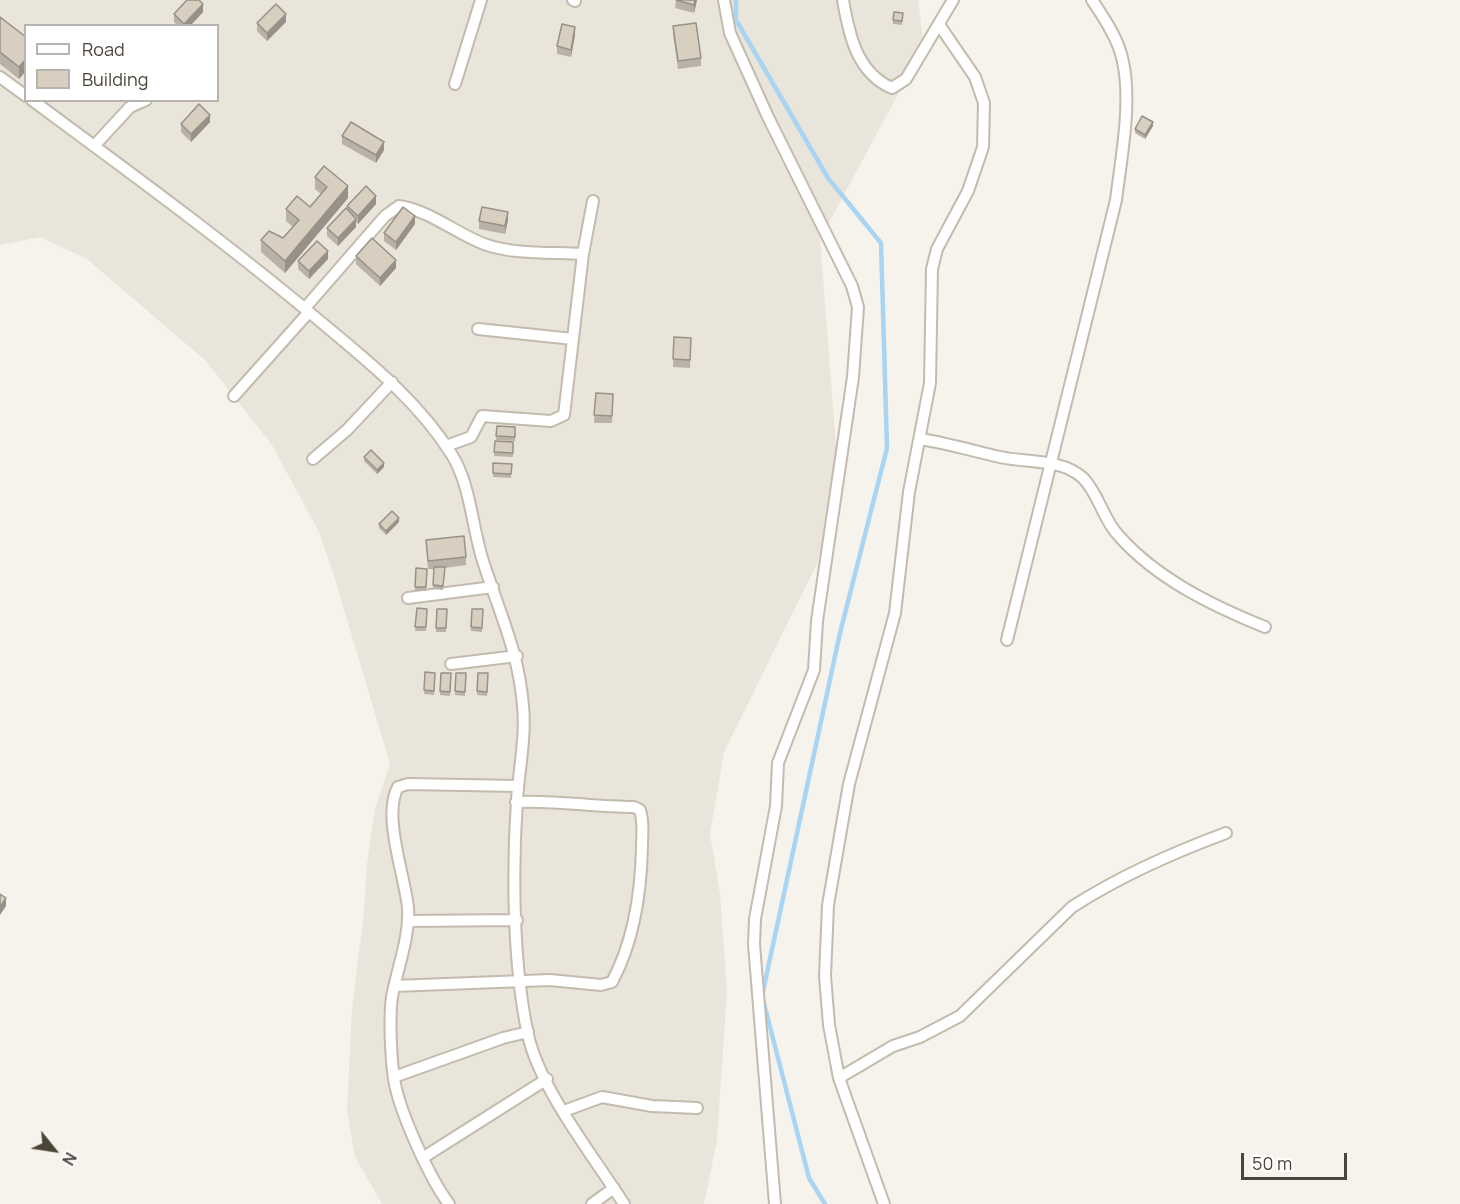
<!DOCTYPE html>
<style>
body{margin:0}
#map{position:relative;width:1460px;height:1204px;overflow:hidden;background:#f6f3ec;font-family:Manrope,sans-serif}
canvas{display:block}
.legend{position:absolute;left:24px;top:24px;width:195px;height:78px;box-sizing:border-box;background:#fff;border:2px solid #b7b4b0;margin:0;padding:8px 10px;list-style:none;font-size:18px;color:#4b4439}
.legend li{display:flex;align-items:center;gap:12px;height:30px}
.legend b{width:30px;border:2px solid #b7b4b0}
.north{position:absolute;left:24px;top:1120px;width:60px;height:60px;-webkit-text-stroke:4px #fff;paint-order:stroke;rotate:120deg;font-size:16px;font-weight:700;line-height:24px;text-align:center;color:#4b4439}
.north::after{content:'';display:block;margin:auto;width:21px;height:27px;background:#4b4439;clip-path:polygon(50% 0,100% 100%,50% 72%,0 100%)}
.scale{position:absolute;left:1241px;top:1153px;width:106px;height:27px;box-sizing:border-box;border:3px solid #4b4439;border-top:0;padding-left:8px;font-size:18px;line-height:21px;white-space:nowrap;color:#4b4439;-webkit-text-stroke:4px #fff;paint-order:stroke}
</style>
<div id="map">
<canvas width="1460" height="1204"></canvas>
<ul class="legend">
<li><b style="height:8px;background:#fff"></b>Road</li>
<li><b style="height:16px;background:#d8cfc1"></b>Building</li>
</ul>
<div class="north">N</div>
<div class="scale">50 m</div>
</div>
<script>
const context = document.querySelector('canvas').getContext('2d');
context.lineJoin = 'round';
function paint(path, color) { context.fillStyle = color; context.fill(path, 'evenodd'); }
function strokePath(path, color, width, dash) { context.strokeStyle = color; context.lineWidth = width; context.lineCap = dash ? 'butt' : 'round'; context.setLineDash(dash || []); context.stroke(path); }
paint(new Path2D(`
 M 0,0 L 918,0 L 924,46 L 820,239 L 837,458 L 832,510 L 817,564 L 724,752 L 710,834 L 720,894 L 727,991 L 717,1140 L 704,1204 L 383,1204 L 381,1202 L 355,1157 L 347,1111 L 352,1008 L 364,912 L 367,864 L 375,809 L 390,764 L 335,579 L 319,532 L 272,445 L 206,361 L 87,259 L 40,237 L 0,245 ZM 26,26 L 218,26 L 218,100 L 26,100 Z`), '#eae5da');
strokePath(new Path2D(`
 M 736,0 L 736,20 L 828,178 L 881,243 L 887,448 L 840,633 L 762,996 L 809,1178 L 825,1204`), '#a9d4f2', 4.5);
const minor = new Path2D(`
 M 573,0 L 575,1
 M 724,0 L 730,33 L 768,117 L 852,286 L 858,307 L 853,377 L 817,621 L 814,670 L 778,763 L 776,806 L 755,919 L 754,944 L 775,1204
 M 843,0 C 849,35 857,73 892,88 L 906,79 L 953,0
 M 0,77 L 26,96
 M 455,84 L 481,0
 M 32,100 C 128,171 224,241 315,317 C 365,359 417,399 452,455 C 470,484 472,525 482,558 C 498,609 519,652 523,706 C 526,737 519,769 517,800 C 512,872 513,965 528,1035 C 540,1089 594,1157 624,1204
 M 94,146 L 130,107 L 146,100
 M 305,308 L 385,216 L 399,206 C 431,211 455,233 484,244 C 514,255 552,252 583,254
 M 478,329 L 573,339
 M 234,396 L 309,312
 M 920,439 C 947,443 973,451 1000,457 C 1026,463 1061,458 1083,478 C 1099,494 1103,520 1119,536 C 1157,579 1213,606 1265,627
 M 446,446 L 471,437 L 482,416 L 551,421 L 564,415 L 583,254 L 593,201
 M 313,459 L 347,430 L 392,382
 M 408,598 L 493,587
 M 1007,640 L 1116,200 C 1121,159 1132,103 1123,62 C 1119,40 1104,18 1092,0
 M 451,664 L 517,656
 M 408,921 L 517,920
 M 394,986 L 550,980 L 601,985 L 612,982 C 634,941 641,893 642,847 C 642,835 644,822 640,810 L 634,807 C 593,807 557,800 516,802
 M 394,1077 L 503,1038 L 528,1032
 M 839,1078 L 893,1046 L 920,1037 L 960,1016 L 1072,907 C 1120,876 1172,853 1226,833
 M 564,1111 L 602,1097 L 652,1106 L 697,1108
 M 424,1157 L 547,1079
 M 449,1204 C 430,1179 399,1111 394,1079 C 391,1059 389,1018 392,997 C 397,969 410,937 408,908 C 405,876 382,815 398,787 L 408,784 L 518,786
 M 592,1204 L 614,1188
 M 884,1204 L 839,1078 L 829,1025 L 825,976 L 828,905 L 849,784 L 895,613 L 909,492 L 930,383 L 932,269 L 937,249 L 968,191 L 983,147 L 984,103 L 975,77 L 940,26`);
strokePath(minor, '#c2bbae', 14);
strokePath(minor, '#fff', 10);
paint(new Path2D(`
 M 676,0 L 697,0 L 694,13 L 675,8 Z
 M 203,12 L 190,26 L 178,26 L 174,22 L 174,14 Z
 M 0,17 L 26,37 L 26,71 L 19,79 L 0,64 Z
 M 903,17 L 902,25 L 893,24 L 893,20 Z
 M 286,22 L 267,41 L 257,31 L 257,23 Z
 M 673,26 L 701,58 L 701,66 L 678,69 L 673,34 Z
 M 575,35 L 571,57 L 557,54 L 557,46 Z
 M 210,122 L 191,142 L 181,132 L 181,124 Z
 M 1153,126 L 1145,139 L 1135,133 L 1135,129 Z
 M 342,136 L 384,150 L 376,163 L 342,144 Z
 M 315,177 L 348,198 L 285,273 L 261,252 L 261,240 L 283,238 L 293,227 L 286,221 L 286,209 L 310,207 L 321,194 L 315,189 Z
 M 376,204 L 358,224 L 356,222 L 356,227 L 338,246 L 327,236 L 327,228 L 347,210 L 347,206 Z
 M 508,220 L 505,234 L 479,229 L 479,221 Z
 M 415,224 L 396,250 L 384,241 L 384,233 Z
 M 356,256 L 396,268 L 380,286 L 356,264 Z
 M 328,259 L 309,279 L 298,269 L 298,261 Z
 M 674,337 L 691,338 L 690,368 L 673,367 Z
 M 596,393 L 613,394 L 612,423 L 594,423 Z
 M 497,426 L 515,427 L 515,441 L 496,440 Z
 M 495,441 L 513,442 L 513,457 L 494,456 Z
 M 364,457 L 384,467 L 377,474 L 364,461 Z
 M 493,463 L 512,464 L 511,478 L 493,477 Z
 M 399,522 L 386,535 L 379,528 L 379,524 Z
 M 426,540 L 466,557 L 466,565 L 445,568 L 443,590 L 433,589 L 434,569 L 428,569 Z
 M 416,568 L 427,569 L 426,591 L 415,591 Z
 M 417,608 L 427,609 L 426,631 L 415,631 Z
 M 437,609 L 447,609 L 446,632 L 436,632 Z
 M 472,609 L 483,609 L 482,632 L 471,631 Z
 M 425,672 L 435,673 L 434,695 L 424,694 Z
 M 441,673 L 451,673 L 450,696 L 440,695 Z
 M 456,673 L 466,673 L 465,696 L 455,695 Z
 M 478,673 L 488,673 L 487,696 L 477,695 Z`), '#bab2a6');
paint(new Path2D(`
 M 695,0 L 697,0 L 694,13 L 694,5 Z
 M 203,4 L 203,12 L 190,26 L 184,26 L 184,24 Z
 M 286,14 L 286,22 L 267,41 L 267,33 Z
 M 575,27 L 575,35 L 571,57 L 571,50 Z
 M 26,59 L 26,71 L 19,79 L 19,67 Z
 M 210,115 L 210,122 L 191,142 L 191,134 Z
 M 1153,122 L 1153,126 L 1145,139 L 1145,135 Z
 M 384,142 L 384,150 L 376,163 L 376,155 Z
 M 348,186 L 348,198 L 285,273 L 285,261 Z
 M 376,196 L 376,204 L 358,224 L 358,216 Z
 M 508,212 L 508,220 L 505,234 L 505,226 Z
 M 415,216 L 415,224 L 396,250 L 396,242 Z
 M 356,219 L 356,227 L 338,246 L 338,238 Z
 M 328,251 L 328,259 L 309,279 L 309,271 Z
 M 396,260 L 396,268 L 380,286 L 380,278 Z
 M 384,463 L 384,467 L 377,474 L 377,470 Z
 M 399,518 L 399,522 L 386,535 L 386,531 Z
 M 6,898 L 6,906 L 0,915 L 0,907 Z`), '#979187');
const building = new Path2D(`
 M 187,0 L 199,0 L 203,4 L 184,24 L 174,14 Z
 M 676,0 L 695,0 L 694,5 Z
 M 276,4 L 286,14 L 267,33 L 257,23 Z
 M 894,12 L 903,13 L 902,21 L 893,20 Z
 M 0,17 L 26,37 L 26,59 L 19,67 L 0,52 Z
 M 696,23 L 701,58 L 678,61 L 673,26 Z
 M 562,24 L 575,27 L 571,50 L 557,46 Z
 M 199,104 L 210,115 L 191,134 L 181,124 Z
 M 1142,116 L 1153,122 L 1145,135 L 1135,129 Z
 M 351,122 L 384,142 L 376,155 L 342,136 Z
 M 324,166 L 348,186 L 285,261 L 261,240 L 269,231 L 283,238 L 299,220 L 286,209 L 297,196 L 310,207 L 327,187 L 315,177 Z
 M 366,186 L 376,196 L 358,216 L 347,206 Z
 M 403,207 L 415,216 L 396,242 L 384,233 Z
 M 482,207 L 508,212 L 505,226 L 479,221 Z
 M 346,208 L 356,219 L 338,238 L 327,228 Z
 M 372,238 L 396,260 L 380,278 L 356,256 Z
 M 317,241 L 328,251 L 309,271 L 298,261 Z
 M 674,337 L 691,338 L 690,360 L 673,359 Z
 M 596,393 L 613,394 L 612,416 L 594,415 Z
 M 497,426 L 515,427 L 515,437 L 496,436 Z
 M 495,441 L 513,442 L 513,453 L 494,452 Z
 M 371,450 L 384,463 L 377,470 L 364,457 Z
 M 493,463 L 512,464 L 511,474 L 493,473 Z
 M 392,511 L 399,518 L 386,531 L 379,524 Z
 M 464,536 L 466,557 L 428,561 L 426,540 Z
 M 434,567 L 445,567 L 443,586 L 433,585 Z
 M 416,568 L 427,569 L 426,587 L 415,587 Z
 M 417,608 L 427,609 L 426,627 L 415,627 Z
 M 437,609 L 447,609 L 446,628 L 436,628 Z
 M 472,609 L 483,609 L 482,628 L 471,627 Z
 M 425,672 L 435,673 L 434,691 L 424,690 Z
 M 441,673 L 451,673 L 450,692 L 440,691 Z
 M 456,673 L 466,673 L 465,692 L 455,691 Z
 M 478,673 L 488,673 L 487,692 L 477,691 Z
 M 0,894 L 6,898 L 0,907 Z`);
paint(building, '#d8cfc1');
strokePath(building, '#979187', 1.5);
</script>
